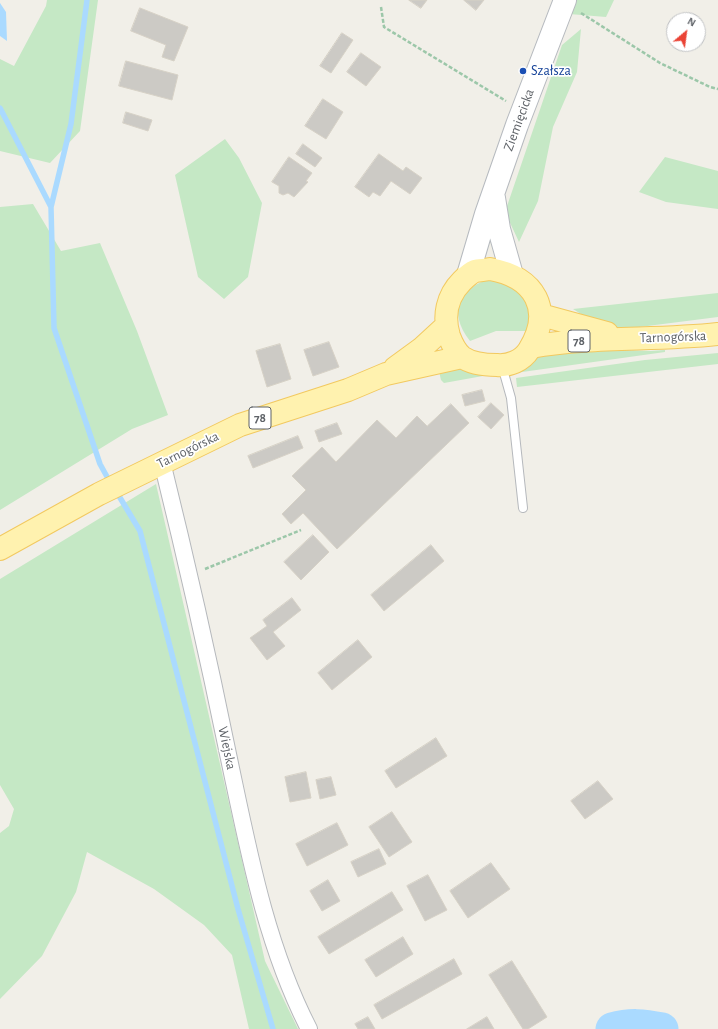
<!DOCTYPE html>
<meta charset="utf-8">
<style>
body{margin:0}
#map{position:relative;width:718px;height:1029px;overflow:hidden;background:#f1efe8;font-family:"Alegreya Sans",sans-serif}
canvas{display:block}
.north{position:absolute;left:666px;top:12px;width:40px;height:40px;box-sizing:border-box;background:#fff;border:1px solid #bfc1c3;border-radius:50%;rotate:29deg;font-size:11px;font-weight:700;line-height:16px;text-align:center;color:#5f6368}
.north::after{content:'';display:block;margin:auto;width:14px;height:18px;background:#ea4335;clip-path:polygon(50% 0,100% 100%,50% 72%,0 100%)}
</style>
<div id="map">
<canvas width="718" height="1029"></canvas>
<div class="north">N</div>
</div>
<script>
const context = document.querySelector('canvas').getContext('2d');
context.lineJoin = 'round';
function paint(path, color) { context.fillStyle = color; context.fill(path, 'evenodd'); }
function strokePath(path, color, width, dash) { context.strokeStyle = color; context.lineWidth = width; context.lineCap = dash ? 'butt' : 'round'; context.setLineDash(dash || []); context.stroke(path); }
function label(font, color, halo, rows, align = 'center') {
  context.font = font + ' "Alegreya Sans",sans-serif'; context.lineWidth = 3.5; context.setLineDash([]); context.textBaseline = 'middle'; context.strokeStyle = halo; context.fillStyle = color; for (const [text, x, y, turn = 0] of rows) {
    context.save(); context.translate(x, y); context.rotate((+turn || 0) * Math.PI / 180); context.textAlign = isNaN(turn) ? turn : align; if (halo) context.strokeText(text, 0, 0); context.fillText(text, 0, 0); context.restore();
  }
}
paint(new Path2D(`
 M 47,0 L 98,0 L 80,131 L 50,163 L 0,151 L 0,59 L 14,66 L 46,6 Z
 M 574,0 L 614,0 L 606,17 L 569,14 Z
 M 581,29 L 577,72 L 553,127 L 538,201 L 519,242 L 505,212 L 562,45 Z
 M 225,139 L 239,158 L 262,203 L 248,277 L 224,299 L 198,277 L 175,175 Z
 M 665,157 L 718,171 L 718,209 L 666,202 L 639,192 Z
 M 33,204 L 61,251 L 100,243 L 137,331 L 168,415 L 132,429 L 0,510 L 0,207 Z
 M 494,278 L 515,285 L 529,304 L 530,316 L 526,331 L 496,331 L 470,341 C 447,312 459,286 494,278 Z
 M 718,293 L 718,317 L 608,331 L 573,309 Z
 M 564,348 L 651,351 L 665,350 L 665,352 L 515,373 L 535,356 Z
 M 718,353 L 718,364 L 517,387 L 516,378 L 645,360 Z
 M 447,366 L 494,374 L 444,383 L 441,380 L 438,367 Z
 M 156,484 L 265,961 L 298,1029 L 249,1029 L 232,955 L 204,925 L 154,889 L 87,852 L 76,892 L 42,956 L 0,999 L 0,833 L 9,826 L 14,809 L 0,785 L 0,579 Z`), '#c5e8c5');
paint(new Path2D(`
 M 0,3 L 6,12 L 7,41 L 0,36 Z`), '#aadaff');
strokePath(new Path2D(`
 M 87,0 L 71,124 L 51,207 L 54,328 L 100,464 L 111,484
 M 0,108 L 51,207
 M 116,491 L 140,531 L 238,909 L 273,1029`), '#aadaff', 5.5);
strokePath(new Path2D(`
 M 612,1029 C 630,1024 643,1025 662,1029`), '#aadaff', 33);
const building = new Path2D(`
 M 409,0 L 427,0 L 421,8 Z
 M 464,0 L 484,0 L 476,10 Z
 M 140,8 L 188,27 L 174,61 L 162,57 L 166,45 L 131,31 Z
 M 342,33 L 353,40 L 331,73 L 320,66 Z
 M 361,53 L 381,67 L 366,86 L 347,72 Z
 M 126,61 L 178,75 L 172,100 L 119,86 Z
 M 323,99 L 343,112 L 326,139 L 305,126 Z
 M 126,112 L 152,120 L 148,131 L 123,123 Z
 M 303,144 L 322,158 L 315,167 L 296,154 Z
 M 379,154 L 403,171 L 406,167 L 422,178 L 410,194 L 391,181 L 380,196 L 373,192 L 369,197 L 355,187 Z
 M 289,157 L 312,173 L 306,181 L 308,182 L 294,197 L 288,193 L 283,195 L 279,193 L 279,186 L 272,182 Z
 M 329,342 L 339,367 L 313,376 L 304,350 Z
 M 280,344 L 291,379 L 267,387 L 256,351 Z
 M 482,390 L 485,401 L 465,406 L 462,395 Z
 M 491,403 L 504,415 L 491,429 L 478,417 Z
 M 451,404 L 469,423 L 337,549 L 303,513 L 291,524 L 282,514 L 306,490 L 292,476 L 322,447 L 336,462 L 377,420 L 396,438 L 417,416 L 427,426 Z
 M 337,423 L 342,434 L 319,442 L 315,431 Z
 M 298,436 L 303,448 L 253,468 L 248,456 Z
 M 313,535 L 329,552 L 301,580 L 284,562 Z
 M 431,545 L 444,561 L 384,611 L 371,595 Z
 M 292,598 L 301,610 L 273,632 L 285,646 L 267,660 L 250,638 L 267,626 L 263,620 Z
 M 358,640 L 372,657 L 332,690 L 318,673 Z
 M 436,738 L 447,756 L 396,788 L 385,771 Z
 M 306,772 L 311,798 L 290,802 L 285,777 Z
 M 331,777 L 336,795 L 320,799 L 316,780 Z
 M 598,781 L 613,799 L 585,819 L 571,801 Z
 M 392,812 L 412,842 L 389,857 L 369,827 Z
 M 337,823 L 348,845 L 307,866 L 296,844 Z
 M 379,849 L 386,864 L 358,877 L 351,862 Z
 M 491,863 L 510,889 L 468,918 L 450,891 Z
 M 428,875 L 447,910 L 425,921 L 407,886 Z
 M 328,880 L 340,901 L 322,911 L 310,891 Z
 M 392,892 L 403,910 L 329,954 L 318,937 Z
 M 403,937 L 413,954 L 376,977 L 365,960 Z
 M 454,959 L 462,974 L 382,1019 L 374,1005 Z
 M 512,961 L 547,1017 L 528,1029 L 523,1029 L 489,975 Z
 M 368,1017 L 375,1029 L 358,1029 L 355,1024 Z
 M 487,1017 L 494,1029 L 467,1029 Z`);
paint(building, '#cccac5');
strokePath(building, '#d6d1c6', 1);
const lane = new Path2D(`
 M 502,366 L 511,398 L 523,508`);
const street = new Path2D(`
 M 162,462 C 186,559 208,656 228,754 C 248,848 265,943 309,1029`);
const secondary = new Path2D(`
 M 494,198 L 499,229 L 512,275
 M 468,275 L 486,214 L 517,125 L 565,0`);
const primary = new Path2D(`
 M 490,269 C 535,277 554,310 529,350 C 522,361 509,366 497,365 C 485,365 472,364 462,357 C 456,352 452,344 449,336 C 443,316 447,296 462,281 C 466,277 470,273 475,271 C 479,270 485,270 490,269 Z
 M 541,315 L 607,333
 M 531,347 C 593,336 656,341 718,334
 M 395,368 L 421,349 L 446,326
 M 0,549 L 99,494 L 240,425 L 348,390 L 386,374 L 462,357`);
strokePath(lane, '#b5b8bc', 10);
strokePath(street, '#b5b8bc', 18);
strokePath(secondary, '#b6babf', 24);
strokePath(primary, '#f2c960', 24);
strokePath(new Path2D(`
 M 381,7 L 384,27 L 506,101
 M 581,13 L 660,63 L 710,87 L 718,89
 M 205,569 L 301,530`), '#9cc7a9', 2.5, [4, 2]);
strokePath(lane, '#fff', 8);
strokePath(street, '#fff', 16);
strokePath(secondary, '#fff', 22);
strokePath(primary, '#fff2af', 22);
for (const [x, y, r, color] of [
 [523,71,4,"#1a4fb4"]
]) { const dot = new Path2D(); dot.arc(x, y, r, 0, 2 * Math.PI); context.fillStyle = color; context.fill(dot); strokePath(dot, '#fff', 1.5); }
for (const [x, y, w] of [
 [579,341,22],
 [260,418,22]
]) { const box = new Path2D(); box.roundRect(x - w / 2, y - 11, w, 22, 3); context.fillStyle = '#fff'; context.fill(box); strokePath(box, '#5f6368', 1); }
label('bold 13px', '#5f6368', null, [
 ["78",579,341],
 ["78",260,418]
]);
label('14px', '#164399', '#fff', [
 ["Szałsza",531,71]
], 'left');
label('14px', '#5f6368', '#fff', [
 ["Ziemięcicka",519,120,-70],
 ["Tarnogórska",673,337,-2],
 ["Tarnogórska",188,450,-26],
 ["Wiejska",227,748,78]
]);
</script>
